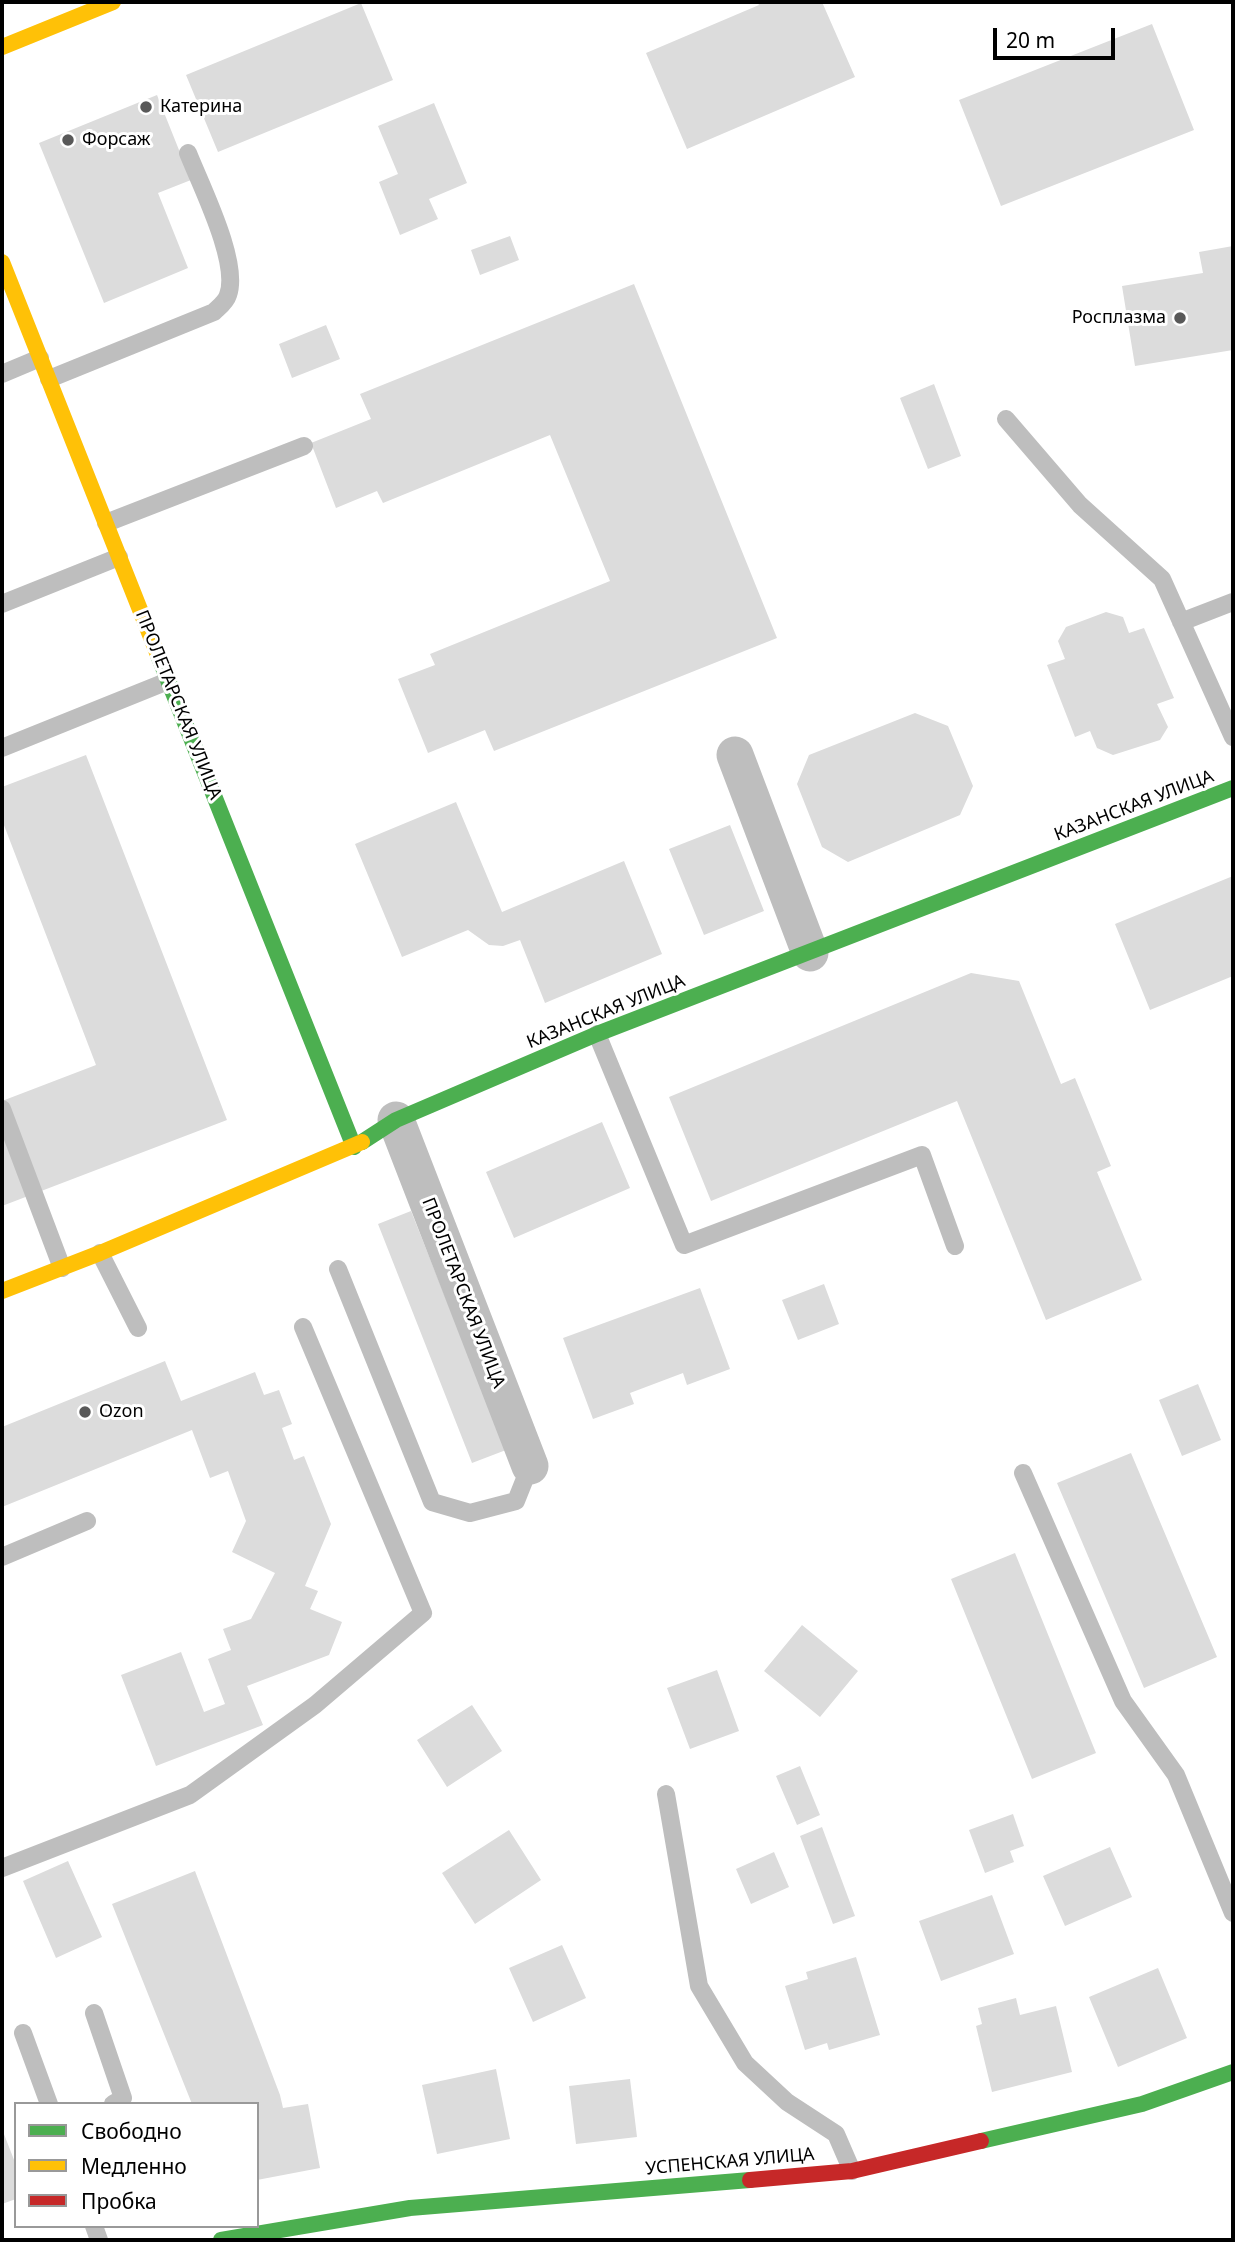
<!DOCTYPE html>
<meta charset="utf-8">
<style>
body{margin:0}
#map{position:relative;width:1235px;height:2242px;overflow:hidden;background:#fff;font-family:"Noto Sans",sans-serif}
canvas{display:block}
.frame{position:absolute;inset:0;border:4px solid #000;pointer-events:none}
.legend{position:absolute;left:14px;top:2102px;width:245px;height:126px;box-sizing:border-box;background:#fff;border:2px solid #999;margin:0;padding:9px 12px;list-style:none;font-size:21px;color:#000}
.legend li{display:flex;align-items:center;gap:14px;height:35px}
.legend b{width:35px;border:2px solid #999}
.scale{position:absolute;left:993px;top:28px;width:122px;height:32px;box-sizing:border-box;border:4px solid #000;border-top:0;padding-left:9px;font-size:21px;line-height:24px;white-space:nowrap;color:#000;-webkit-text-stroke:5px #fff;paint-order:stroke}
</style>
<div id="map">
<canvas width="1235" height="2242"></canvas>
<div class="frame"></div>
<ul class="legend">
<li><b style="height:9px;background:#4caf50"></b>Свободно</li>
<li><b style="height:9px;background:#ffc107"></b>Медленно</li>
<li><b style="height:9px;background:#c62828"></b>Пробка</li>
</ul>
<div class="scale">20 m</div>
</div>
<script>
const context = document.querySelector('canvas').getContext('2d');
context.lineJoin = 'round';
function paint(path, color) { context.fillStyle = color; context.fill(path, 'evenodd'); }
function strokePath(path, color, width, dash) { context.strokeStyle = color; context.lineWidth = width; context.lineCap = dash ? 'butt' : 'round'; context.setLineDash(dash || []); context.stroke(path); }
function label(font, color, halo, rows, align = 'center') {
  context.font = font + ' "Noto Sans",sans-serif'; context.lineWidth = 6; context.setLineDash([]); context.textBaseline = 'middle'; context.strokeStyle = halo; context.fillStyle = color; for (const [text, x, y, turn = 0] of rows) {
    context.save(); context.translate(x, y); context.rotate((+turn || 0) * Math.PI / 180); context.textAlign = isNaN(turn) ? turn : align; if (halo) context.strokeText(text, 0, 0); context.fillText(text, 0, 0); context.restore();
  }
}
paint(new Path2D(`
 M 757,2 L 822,2 L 855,77 L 687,149 L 646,53 L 759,5 Z
 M 361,3 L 393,80 L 218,152 L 186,75 Z
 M 1152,24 L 1194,130 L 1001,206 L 959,100 Z
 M 157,95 L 191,180 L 158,193 L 188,268 L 104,303 L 39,143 Z
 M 434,103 L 467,183 L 429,199 L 438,219 L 400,235 L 379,182 L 398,174 L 378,126 Z
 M 510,236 L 519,260 L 480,275 L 471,250 Z
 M 1233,246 L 1233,350 L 1135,366 L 1122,286 L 1203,273 L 1199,252 Z
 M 634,284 L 777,638 L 494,751 L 485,730 L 428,753 L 398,679 L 435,665 L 430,654 L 610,581 L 550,435 L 383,503 L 377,491 L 336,508 L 311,443 L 371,419 L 360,394 Z
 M 326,325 L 340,359 L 292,378 L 279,344 Z
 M 934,384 L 961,456 L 928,469 L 900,398 Z
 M 1106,612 L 1123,617 L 1129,633 L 1144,628 L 1174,698 L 1157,704 L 1168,727 L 1160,740 L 1113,755 L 1097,748 L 1090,731 L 1075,737 L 1047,665 L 1065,659 L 1058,641 L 1066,627 Z
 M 915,713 L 948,726 L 973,786 L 960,815 L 848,862 L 822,847 L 797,784 L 809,755 Z
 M 86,755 L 227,1120 L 2,1206 L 2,1101 L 96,1065 L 2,820 L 2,787 Z
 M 456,802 L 502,912 L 624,861 L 662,954 L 545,1003 L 520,940 L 503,946 L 489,945 L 468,930 L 402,957 L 355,844 Z
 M 730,825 L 764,911 L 704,935 L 669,849 Z
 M 1233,876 L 1233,976 L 1150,1010 L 1115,924 Z
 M 971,973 L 1019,981 L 1061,1084 L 1075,1078 L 1111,1166 L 1097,1172 L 1142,1280 L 1046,1320 L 957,1101 L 711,1201 L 669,1097 Z
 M 602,1122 L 630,1188 L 514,1238 L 486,1172 Z
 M 411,1211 L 506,1450 L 472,1463 L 378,1224 Z
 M 824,1284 L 839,1324 L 798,1340 L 782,1300 Z
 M 700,1288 L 730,1369 L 687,1385 L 683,1373 L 630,1393 L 634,1404 L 593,1419 L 563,1338 Z
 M 165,1361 L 181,1401 L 255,1372 L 264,1395 L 279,1390 L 292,1424 L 282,1428 L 294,1460 L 304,1456 L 331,1524 L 305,1586 L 318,1591 L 310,1609 L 342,1622 L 329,1655 L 247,1686 L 263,1725 L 156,1766 L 121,1675 L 181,1652 L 204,1712 L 225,1704 L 208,1659 L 231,1650 L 223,1629 L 251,1619 L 275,1573 L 232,1552 L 246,1521 L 228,1471 L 210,1478 L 192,1430 L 2,1507 L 2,1427 Z
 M 1198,1384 L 1221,1440 L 1182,1456 L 1159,1400 Z
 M 1131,1453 L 1217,1657 L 1144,1688 L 1057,1483 Z
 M 1015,1553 L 1096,1753 L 1032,1779 L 951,1579 Z
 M 802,1625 L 858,1671 L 820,1717 L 764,1671 Z
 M 717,1670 L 739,1731 L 690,1749 L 667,1688 Z
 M 472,1705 L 502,1751 L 447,1787 L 417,1740 Z
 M 800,1766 L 820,1815 L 797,1825 L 776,1776 Z
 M 1013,1814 L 1024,1846 L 1010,1851 L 1014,1862 L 985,1873 L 969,1830 Z
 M 822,1827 L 855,1916 L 833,1924 L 800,1836 Z
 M 509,1830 L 541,1880 L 475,1924 L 442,1873 Z
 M 1110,1847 L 1132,1897 L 1065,1926 L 1043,1876 Z
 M 774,1852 L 789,1887 L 751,1904 L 736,1869 Z
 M 68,1861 L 102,1937 L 56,1958 L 23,1881 Z
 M 195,1871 L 280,2095 L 283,2108 L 308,2104 L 320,2168 L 257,2180 L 257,2104 L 192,2104 L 112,1904 Z
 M 992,1895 L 1014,1954 L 941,1981 L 919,1921 Z
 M 562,1945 L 586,1998 L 533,2022 L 509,1968 Z
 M 856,1957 L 880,2035 L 829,2050 L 827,2043 L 805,2050 L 785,1986 L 808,1979 L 806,1972 Z
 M 1158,1968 L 1187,2038 L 1118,2067 L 1089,1997 Z
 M 1016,1998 L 1020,2015 L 1056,2006 L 1072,2072 L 992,2092 L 976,2026 L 982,2024 L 978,2008 Z
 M 496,2069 L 510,2139 L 437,2154 L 422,2085 Z
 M 630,2079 L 637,2137 L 576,2144 L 569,2086 Z
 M 2,2129 L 16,2165 L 16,2199 L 2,2204 Z`), '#dcdcdc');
strokePath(new Path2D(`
 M 2,374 L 40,358
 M 49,379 L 214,312 C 219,307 226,302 228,295 C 240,263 201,186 188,153
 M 1006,419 L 1080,505 L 1162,579 L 1233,737
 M 106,523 L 304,446
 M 2,604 L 119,557
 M 1181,622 L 1233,602
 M 2,748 L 168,681
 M 597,1034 L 684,1245 L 922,1155 L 955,1246
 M 2,1109 L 62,1268
 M 100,1253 L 138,1328
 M 338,1269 L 432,1502 L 470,1513 L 516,1501 L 530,1466
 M 1023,1473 L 1123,1701 L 1176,1775 L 1233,1913
 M 2,1557 L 87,1521
 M 666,1794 L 699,1986 L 745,2063 L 787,2102 L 836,2134 L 852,2171
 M 2,1868 L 190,1795 L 315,1705 L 423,1613 L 303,1327
 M 94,2013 L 123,2098 L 113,2104
 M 23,2033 L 49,2104
 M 94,2226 L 99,2240`), '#bebebe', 18);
strokePath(new Path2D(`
 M 735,755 L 810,953
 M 396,1120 L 530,1466`), '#bebebe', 37);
strokePath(new Path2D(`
 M 158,655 L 354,1147
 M 362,1142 L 396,1120 L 597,1034 L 1233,788
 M 981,2141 L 1142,2104 L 1233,2072
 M 221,2240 L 410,2208 L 750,2180`), '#4caf50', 16);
strokePath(new Path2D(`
 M 2,47 L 113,2
 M 2,262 L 158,655
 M 2,1291 L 100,1253 L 362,1142`), '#ffc107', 16);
strokePath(new Path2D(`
 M 750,2180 L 852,2171 L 981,2141`), '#c62828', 16);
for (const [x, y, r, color] of [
 [146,107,7,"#595959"],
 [68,140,7,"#595959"],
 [1180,318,7,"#595959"],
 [85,1412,7,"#595959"]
]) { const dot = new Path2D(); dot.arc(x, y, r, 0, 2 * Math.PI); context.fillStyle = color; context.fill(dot); strokePath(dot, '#fff', 2.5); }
label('18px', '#000', '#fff', [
 ["Катерина",160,107],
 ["Форсаж",82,140],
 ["Росплазма",1166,318,"right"],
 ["Ozon",99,1412]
], 'left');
label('18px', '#000', '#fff', [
 ["ПРОЛЕТАРСКАЯ УЛИЦА",178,705,68],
 ["КАЗАНСКАЯ УЛИЦА",1134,806,-21],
 ["КАЗАНСКАЯ УЛИЦА",606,1012,-22],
 ["ПРОЛЕТАРСКАЯ УЛИЦА",463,1293,69],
 ["УСПЕНСКАЯ УЛИЦА",730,2162,-5]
]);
</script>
